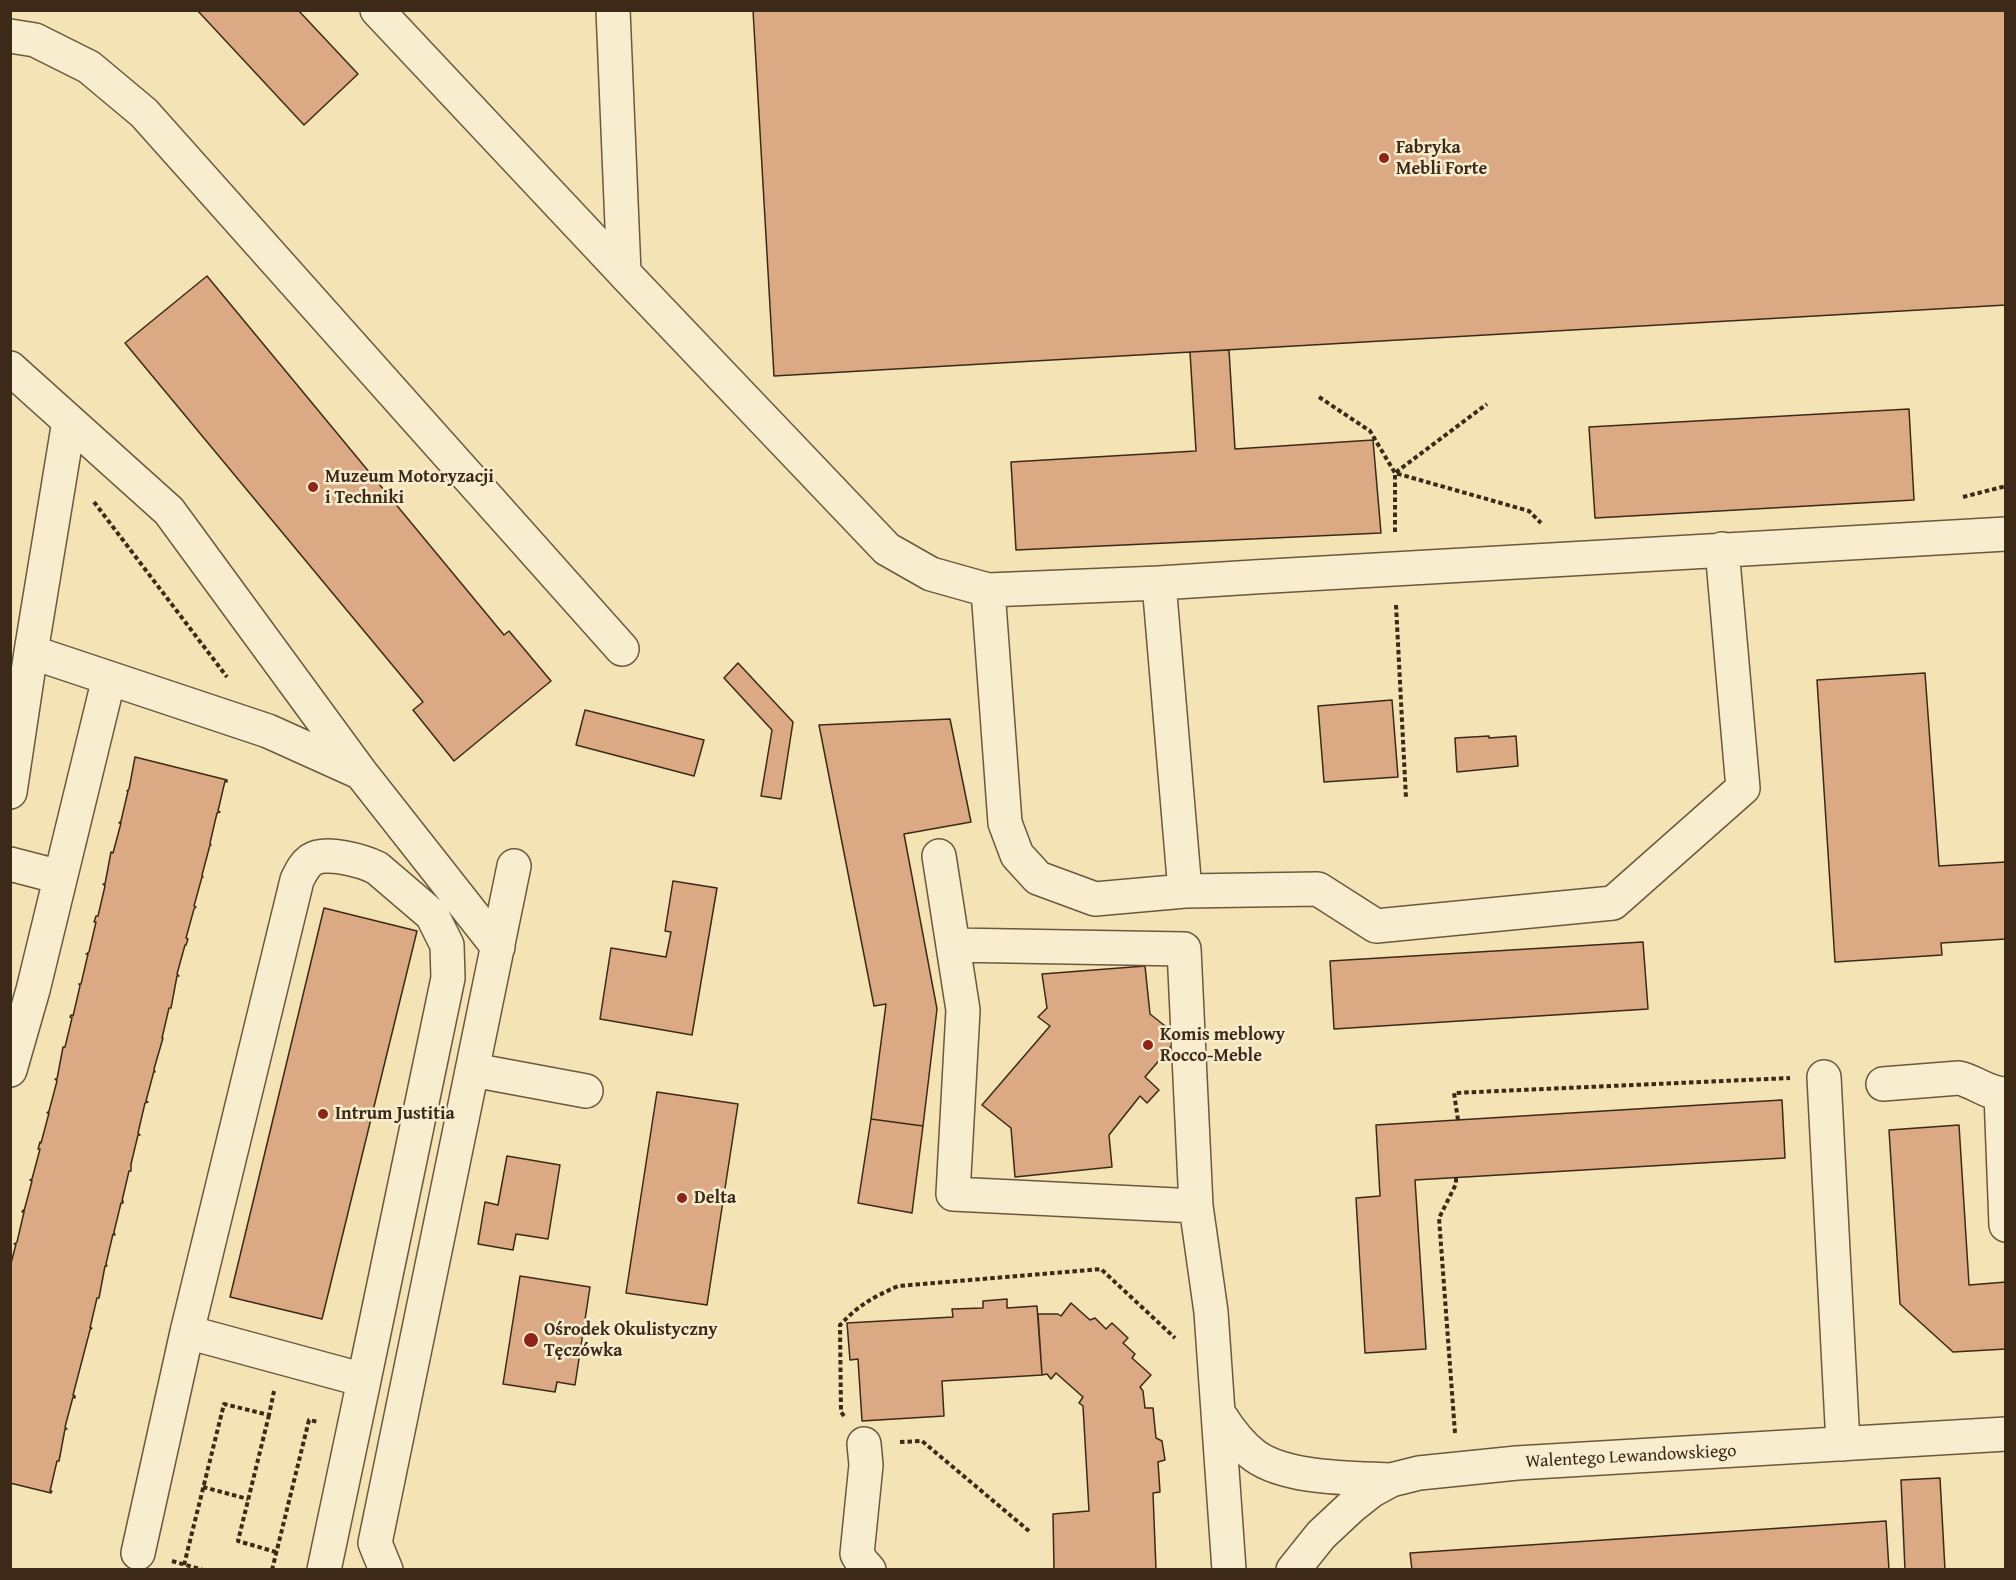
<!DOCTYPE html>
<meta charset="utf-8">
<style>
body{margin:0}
#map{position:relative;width:2016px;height:1580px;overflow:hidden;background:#f4e3b5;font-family:"Gentium Book Plus",serif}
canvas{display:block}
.frame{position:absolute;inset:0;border:12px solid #3d2917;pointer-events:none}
</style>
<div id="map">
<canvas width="2016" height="1580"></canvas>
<div class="frame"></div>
</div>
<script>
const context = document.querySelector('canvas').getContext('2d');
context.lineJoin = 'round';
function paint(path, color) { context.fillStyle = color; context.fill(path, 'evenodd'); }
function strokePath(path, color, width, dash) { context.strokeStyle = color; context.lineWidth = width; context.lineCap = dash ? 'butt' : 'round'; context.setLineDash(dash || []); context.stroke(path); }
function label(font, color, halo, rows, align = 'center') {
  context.font = font + ' "Gentium Book Plus",serif'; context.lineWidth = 5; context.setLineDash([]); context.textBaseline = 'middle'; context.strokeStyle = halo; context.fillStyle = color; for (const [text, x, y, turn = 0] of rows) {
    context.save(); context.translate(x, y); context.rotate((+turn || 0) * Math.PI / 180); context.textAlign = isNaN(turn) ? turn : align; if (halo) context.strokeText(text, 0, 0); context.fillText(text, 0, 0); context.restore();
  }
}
const building = new Path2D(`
 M 197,10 L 298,10 L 358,74 L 304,125 Z
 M 753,10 L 2006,10 L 2006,305 L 774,376 Z
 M 207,276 L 504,635 L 509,631 L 551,681 L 454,761 L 413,710 L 423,702 L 125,343 Z
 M 1229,350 L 1235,449 L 1373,440 L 1381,533 L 1016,550 L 1011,462 L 1196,451 L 1190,352 Z
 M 1909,409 L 1914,500 L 1595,518 L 1589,427 Z
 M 738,663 L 793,722 L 781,799 L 761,796 L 772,730 L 724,678 Z
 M 1925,673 L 1939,866 L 2006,862 L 2006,939 L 1941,943 L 1942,955 L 1835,962 L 1817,680 Z
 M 1392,700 L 1398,777 L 1324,782 L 1318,706 Z
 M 585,710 L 704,740 L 694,776 L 576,745 Z
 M 950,719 L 971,822 L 904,834 L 937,1009 L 923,1126 L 871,1119 L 886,1004 L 874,1006 L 819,725 Z
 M 1489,736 L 1489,738 L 1516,736 L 1518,766 L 1457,772 L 1455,738 Z
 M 135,757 L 227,780 L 227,782 L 225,781 L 218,811 L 220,812 L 217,813 L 210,843 L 211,845 L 210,845 L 202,875 L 203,877 L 202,877 L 194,906 L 196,907 L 194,909 L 186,938 L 188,939 L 186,945 L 185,945 L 177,974 L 179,976 L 177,976 L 171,1008 L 169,1008 L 162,1038 L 163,1038 L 154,1069 L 155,1072 L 154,1071 L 146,1101 L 148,1102 L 145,1103 L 138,1133 L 140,1135 L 138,1135 L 131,1164 L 131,1171 L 129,1171 L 122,1201 L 123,1201 L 123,1203 L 121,1203 L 114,1232 L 115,1235 L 113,1234 L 106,1264 L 107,1266 L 105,1266 L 99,1298 L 97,1298 L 90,1328 L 92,1328 L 90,1330 L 73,1395 L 75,1396 L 75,1398 L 73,1397 L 65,1427 L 67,1429 L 65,1429 L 59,1461 L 57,1461 L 50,1491 L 52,1491 L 51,1493 L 10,1483 L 10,1267 L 16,1244 L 14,1244 L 17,1242 L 24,1212 L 22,1212 L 23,1210 L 24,1211 L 32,1181 L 30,1180 L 32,1179 L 40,1149 L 38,1149 L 40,1142 L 41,1143 L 49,1113 L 47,1113 L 49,1111 L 57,1081 L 55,1079 L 57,1079 L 63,1047 L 65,1047 L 72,1018 L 70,1017 L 71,1015 L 73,1016 L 80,986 L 79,984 L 81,984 L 88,954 L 86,954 L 89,952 L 96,922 L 94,922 L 96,916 L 98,916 L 105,886 L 103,884 L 105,884 L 111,852 L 113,853 L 121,823 L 119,823 L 121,821 L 128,791 L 127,791 L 129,789 Z
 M 673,881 L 717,888 L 692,1035 L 600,1019 L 611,948 L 666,957 L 671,932 L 665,931 Z
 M 324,908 L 417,931 L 322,1319 L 230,1297 Z
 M 1643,942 L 1648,1009 L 1334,1029 L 1330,961 Z
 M 1145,966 L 1150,1014 L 1179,1037 L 1145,1077 L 1159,1090 L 1147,1103 L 1140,1096 L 1109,1135 L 1112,1167 L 1015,1177 L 1011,1128 L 982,1105 L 1050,1026 L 1038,1017 L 1047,1008 L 1042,974 Z
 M 657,1092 L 738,1104 L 707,1305 L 626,1293 Z
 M 1782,1100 L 1785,1158 L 1415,1180 L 1426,1349 L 1365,1353 L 1356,1198 L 1380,1196 L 1376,1125 Z
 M 871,1119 L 923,1126 L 912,1213 L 858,1203 Z
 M 1959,1125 L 1969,1285 L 2006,1282 L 2006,1349 L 1953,1352 L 1900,1304 L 1889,1130 Z
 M 507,1156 L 560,1165 L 548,1239 L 516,1234 L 513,1250 L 478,1244 L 485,1202 L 498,1205 Z
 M 520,1276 L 590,1287 L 575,1385 L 557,1382 L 555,1392 L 503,1384 Z
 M 1007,1299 L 1007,1308 L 1037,1306 L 1042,1375 L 942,1381 L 944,1416 L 862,1421 L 858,1359 L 850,1360 L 847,1323 L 953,1317 L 952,1309 L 983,1308 L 983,1301 Z
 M 1071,1303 L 1090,1320 L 1095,1318 L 1106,1329 L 1112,1323 L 1128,1338 L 1123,1343 L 1135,1354 L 1132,1358 L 1151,1375 L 1140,1387 L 1143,1391 L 1145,1408 L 1153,1408 L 1156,1438 L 1162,1441 L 1165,1460 L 1158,1462 L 1160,1492 L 1153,1493 L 1156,1570 L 1054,1570 L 1053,1514 L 1089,1511 L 1083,1406 L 1079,1403 L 1083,1397 L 1056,1373 L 1051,1379 L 1047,1374 L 1042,1375 L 1038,1314 L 1058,1314 L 1061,1316 Z
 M 1940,1478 L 1945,1570 L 1905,1570 L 1901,1480 Z
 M 1886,1521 L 1889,1570 L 1412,1570 L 1410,1553 Z`);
paint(building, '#dba984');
strokePath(building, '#3d2917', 1.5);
const minor = new Path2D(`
 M 377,10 L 624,273
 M 613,10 L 624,273 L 887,549 L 931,574 L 988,590 L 1159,583
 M 10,36 L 35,40 L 89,67 L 144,113 L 622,649
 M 10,368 L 169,511 L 361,773 L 498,947
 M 1722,549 L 1743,788 L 1613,903 L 1376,926 L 1318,889 L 1185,891 L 1159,583 C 1441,565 1723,549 2006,534
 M 988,590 L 1005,823 L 1017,855 L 1038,878 L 1095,899 L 1185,891
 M 31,652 L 69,421
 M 10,792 L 31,652 L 268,731 L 359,772
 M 939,856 L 963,1010 L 953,1194 L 1196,1206
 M 10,864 L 60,877
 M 953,945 L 1184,949 L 1196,1206 L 1211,1312 L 1229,1570
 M 10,1070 L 33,990 L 109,678
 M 473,1070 L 586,1091
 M 1824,1077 L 1843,1444
 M 1883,1084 L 1959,1078 C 1976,1082 1988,1094 2006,1094
 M 2001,1094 L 2006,1225
 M 187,1332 L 297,880 C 301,872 304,865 311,860 C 325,850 363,861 377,868 L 432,915 L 447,945 L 448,978 L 364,1380
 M 1219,1414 C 1229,1430 1240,1445 1255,1456 C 1287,1479 1353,1478 1391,1480
 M 864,1444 L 866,1465 L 857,1554 L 862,1562 L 869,1570
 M 138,1553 L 187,1332 L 364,1380 L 324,1570
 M 386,1570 L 375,1543 L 514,866
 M 1293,1570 L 1321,1535 L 1352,1506 L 1371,1491 L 1391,1480 L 1419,1473 L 1517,1463 L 2006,1434`);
strokePath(minor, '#6b583e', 36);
strokePath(new Path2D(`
 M 1319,397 L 1370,431 L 1395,473 L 1529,511 L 1541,523
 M 1963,497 L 2006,486
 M 94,502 L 227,677
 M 1395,532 L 1395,473 L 1487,404
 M 1396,605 L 1406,798
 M 1458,1120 L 1454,1093 L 1790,1078
 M 269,1415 L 238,1541 L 276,1552
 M 844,1416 L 841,1412 L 840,1325 C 860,1304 872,1298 898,1286 L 1101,1269 L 1175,1338
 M 1455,1433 L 1439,1218 L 1456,1184 L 1456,1177
 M 900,1442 L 922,1441 L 1029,1531
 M 203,1487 L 248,1499
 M 172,1561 L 203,1570
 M 184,1565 L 224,1404 L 269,1415 L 274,1391
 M 272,1570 L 309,1420 L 319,1422`), '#3d2917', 4, [4.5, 3]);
strokePath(minor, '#f8edcf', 33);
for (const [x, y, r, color] of [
 [1384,158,6,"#8f2418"],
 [313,487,6,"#8f2418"],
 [1148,1045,6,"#8f2418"],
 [323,1114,6,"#8f2418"],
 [682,1198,6,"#8f2418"],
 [531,1340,8,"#8f2418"]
]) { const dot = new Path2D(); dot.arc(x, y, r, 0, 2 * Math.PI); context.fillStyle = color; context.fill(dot); strokePath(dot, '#f8edcf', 2); }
label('bold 18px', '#3d2917', '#f8edcf', [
 ["Fabryka",1396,148],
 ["Mebli Forte",1396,169],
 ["Muzeum Motoryzacji",325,477],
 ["i Techniki",325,498],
 ["Komis meblowy",1160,1035],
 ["Rocco-Meble",1160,1056],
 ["Intrum Justitia",335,1114],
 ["Delta",694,1198],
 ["Ośrodek Okulistyczny",544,1330],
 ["Tęczówka",544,1351]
], 'left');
label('18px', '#3d2917', '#f8edcf', [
 ["Walentego Lewandowskiego",1631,1457,-3]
]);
</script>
